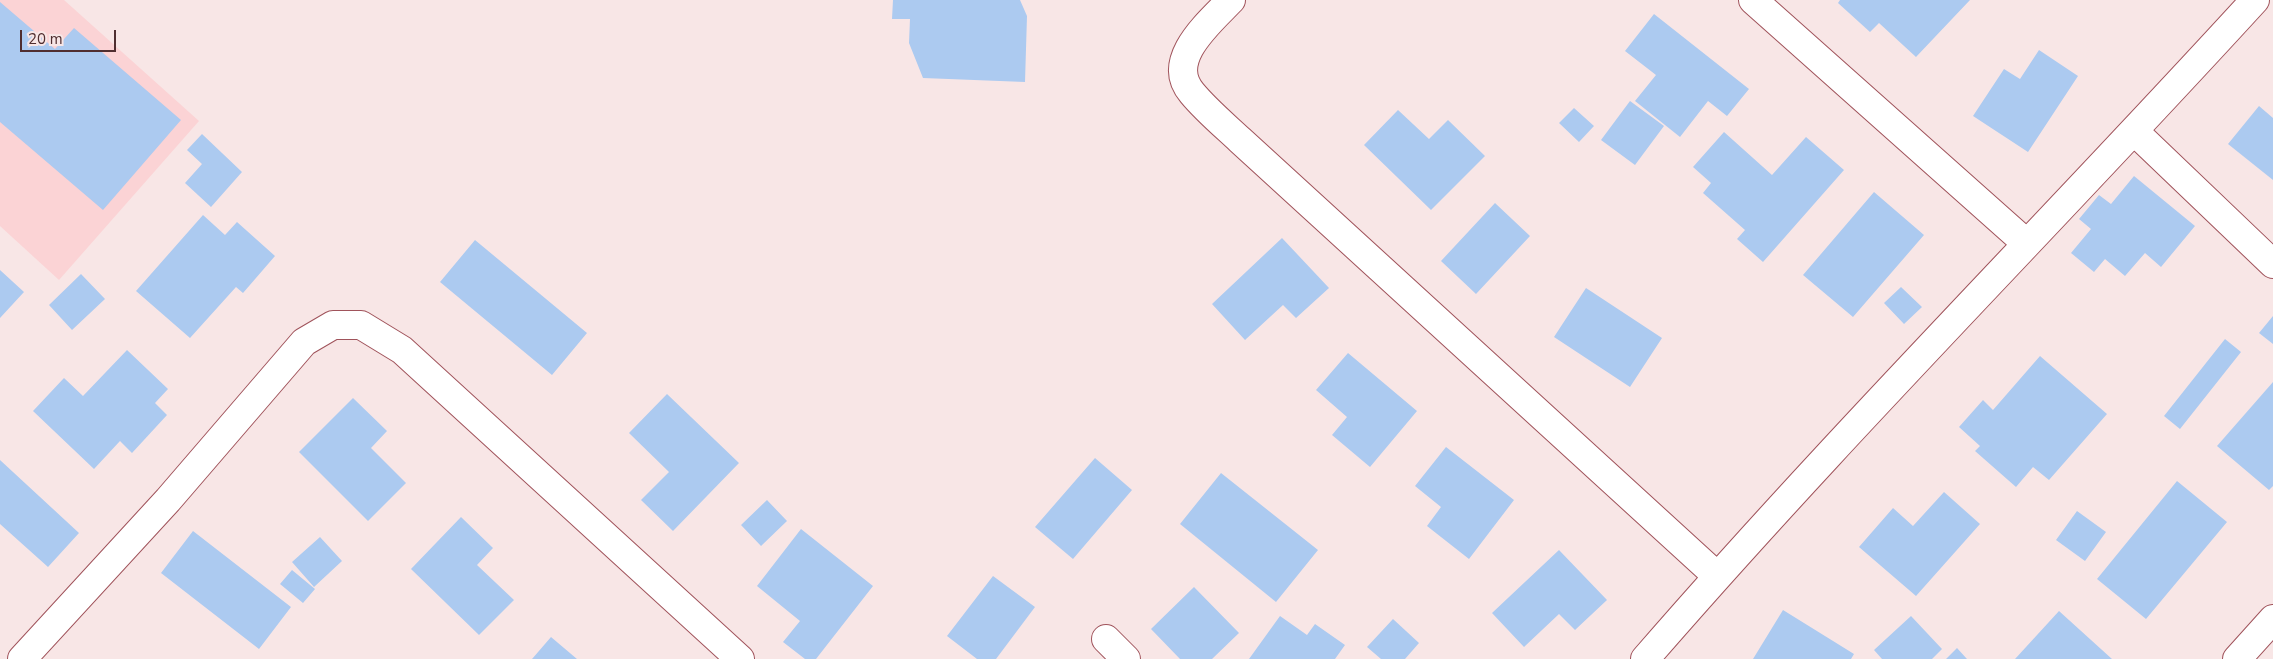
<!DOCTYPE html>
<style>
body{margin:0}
#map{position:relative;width:2273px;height:659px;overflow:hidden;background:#f8e6e6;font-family:"Nunito Sans",sans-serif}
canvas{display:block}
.scale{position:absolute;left:20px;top:30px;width:96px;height:22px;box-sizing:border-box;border:2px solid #502e30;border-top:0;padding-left:6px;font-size:15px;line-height:18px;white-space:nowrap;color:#502e30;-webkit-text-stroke:4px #f8e6e6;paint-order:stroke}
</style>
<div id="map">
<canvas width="2273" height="659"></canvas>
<div class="scale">20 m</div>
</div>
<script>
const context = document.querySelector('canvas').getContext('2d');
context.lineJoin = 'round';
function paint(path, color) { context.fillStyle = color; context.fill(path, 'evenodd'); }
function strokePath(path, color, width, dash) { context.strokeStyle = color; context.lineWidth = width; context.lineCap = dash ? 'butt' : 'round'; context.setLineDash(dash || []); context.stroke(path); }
paint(new Path2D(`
 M 0,0 L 64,0 L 199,121 L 59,280 L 0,226 Z`), '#fbd3d5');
paint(new Path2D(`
 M 893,0 L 1020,0 L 1027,16 L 1025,82 L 923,78 L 909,43 L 910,19 L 892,19 Z
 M 1840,0 L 1970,0 L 1916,57 L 1879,23 L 1870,32 L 1838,3 Z
 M 0,2 L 55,49 L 74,28 L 181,120 L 103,210 L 0,122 Z
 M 1654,14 L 1749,89 L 1727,116 L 1708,101 L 1680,137 L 1635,101 L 1656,75 L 1625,51 Z
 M 2039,50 L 2078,76 L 2028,152 L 1973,116 L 2004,69 L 2020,79 Z
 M 1630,101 L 1664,126 L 1635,165 L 1601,140 Z
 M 2259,106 L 2273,118 L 2273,180 L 2228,144 Z
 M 1574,108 L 1594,126 L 1579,142 L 1559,123 Z
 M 1398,110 L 1429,139 L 1448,120 L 1485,156 L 1431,210 L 1364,145 Z
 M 1724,132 L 1772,175 L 1806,137 L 1844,170 L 1763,262 L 1737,239 L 1745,230 L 1703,193 L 1711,183 L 1693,167 Z
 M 202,134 L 242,172 L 211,207 L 185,183 L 202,164 L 187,150 Z
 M 2134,176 L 2195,226 L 2161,267 L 2145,253 L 2125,276 L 2105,259 L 2094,272 L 2071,253 L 2091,229 L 2079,219 L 2099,195 L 2111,204 Z
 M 1874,192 L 1924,235 L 1853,317 L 1803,275 Z
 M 1495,203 L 1530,236 L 1476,294 L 1441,261 Z
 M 203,215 L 225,235 L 237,222 L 275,256 L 243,293 L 236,287 L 190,338 L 136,291 Z
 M 1282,238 L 1329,288 L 1296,318 L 1283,305 L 1245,340 L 1212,304 Z
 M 475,240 L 587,333 L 552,375 L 440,282 Z
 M 0,270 L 24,292 L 0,318 Z
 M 81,274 L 105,299 L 72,330 L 49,305 Z
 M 1901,287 L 1922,307 L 1904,324 L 1884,303 Z
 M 1586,288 L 1662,338 L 1630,387 L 1554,337 Z
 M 2273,316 L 2273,344 L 2259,333 Z
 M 2225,339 L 2241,352 L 2180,429 L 2164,416 Z
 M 127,350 L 168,389 L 155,403 L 167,415 L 132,453 L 120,441 L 94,469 L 33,411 L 64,378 L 83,396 Z
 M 1348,353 L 1417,411 L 1370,467 L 1332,435 L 1347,417 L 1316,390 Z
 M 2040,356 L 2107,414 L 2049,480 L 2033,467 L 2016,487 L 1975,451 L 1980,446 L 1959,427 L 1983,400 L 1993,410 Z
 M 2273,382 L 2273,486 L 2269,490 L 2217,446 Z
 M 667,394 L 739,463 L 673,531 L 641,500 L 669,472 L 629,433 Z
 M 353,398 L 387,431 L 371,448 L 406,483 L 368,521 L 299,452 Z
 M 1446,447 L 1514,500 L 1469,559 L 1427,526 L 1441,507 L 1415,486 Z
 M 1095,458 L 1132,490 L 1073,559 L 1035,527 Z
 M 0,460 L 79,533 L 48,567 L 0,524 Z
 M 1221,473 L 1318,550 L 1276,602 L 1180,524 Z
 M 2177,481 L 2227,522 L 2146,619 L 2097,579 Z
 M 1944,492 L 1980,524 L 1916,596 L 1859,547 L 1893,508 L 1913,526 Z
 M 767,500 L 787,521 L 761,546 L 741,525 Z
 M 2077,511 L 2106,532 L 2085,561 L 2056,540 Z
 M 461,517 L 493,548 L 477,565 L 514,600 L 479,635 L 411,569 Z
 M 801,529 L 873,586 L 816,659 L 805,659 L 783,642 L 800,621 L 757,586 Z
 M 193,531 L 291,607 L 259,649 L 161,573 Z
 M 320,537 L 342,561 L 314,587 L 292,562 Z
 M 1559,550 L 1607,600 L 1575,630 L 1559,614 L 1524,647 L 1492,613 Z
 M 292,570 L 315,589 L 303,603 L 280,584 Z
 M 993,576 L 1035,607 L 996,659 L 977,659 L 947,636 Z
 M 1194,587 L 1239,633 L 1212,659 L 1180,659 L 1151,629 Z
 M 1783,610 L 1854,654 L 1851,659 L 1753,659 Z
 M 2059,611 L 2112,659 L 2015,659 Z
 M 1280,616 L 1307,635 L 1315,624 L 1345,645 L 1335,659 L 1249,659 Z
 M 1911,616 L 1942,649 L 1932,659 L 1882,659 L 1874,650 Z
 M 1393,619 L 1419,643 L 1405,659 L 1381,659 L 1367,647 Z
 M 551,637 L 577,659 L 532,659 Z
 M 1957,648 L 1967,659 L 1946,659 Z`), '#accaf0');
const minor = new Path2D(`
 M 1231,0 C 1209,23 1164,60 1192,93 C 1206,110 1224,125 1240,140 L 1717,576
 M 1753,0 L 2026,243
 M 2134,131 L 2273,264
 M 1106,639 L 1126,659
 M 22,659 L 168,500 L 304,342 L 333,325 L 361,325 L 402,350 L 740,659
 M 1645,659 C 1841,433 2053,221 2255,0
 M 2237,659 L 2273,619`);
strokePath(minor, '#a0535b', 30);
strokePath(minor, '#fff', 28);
</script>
